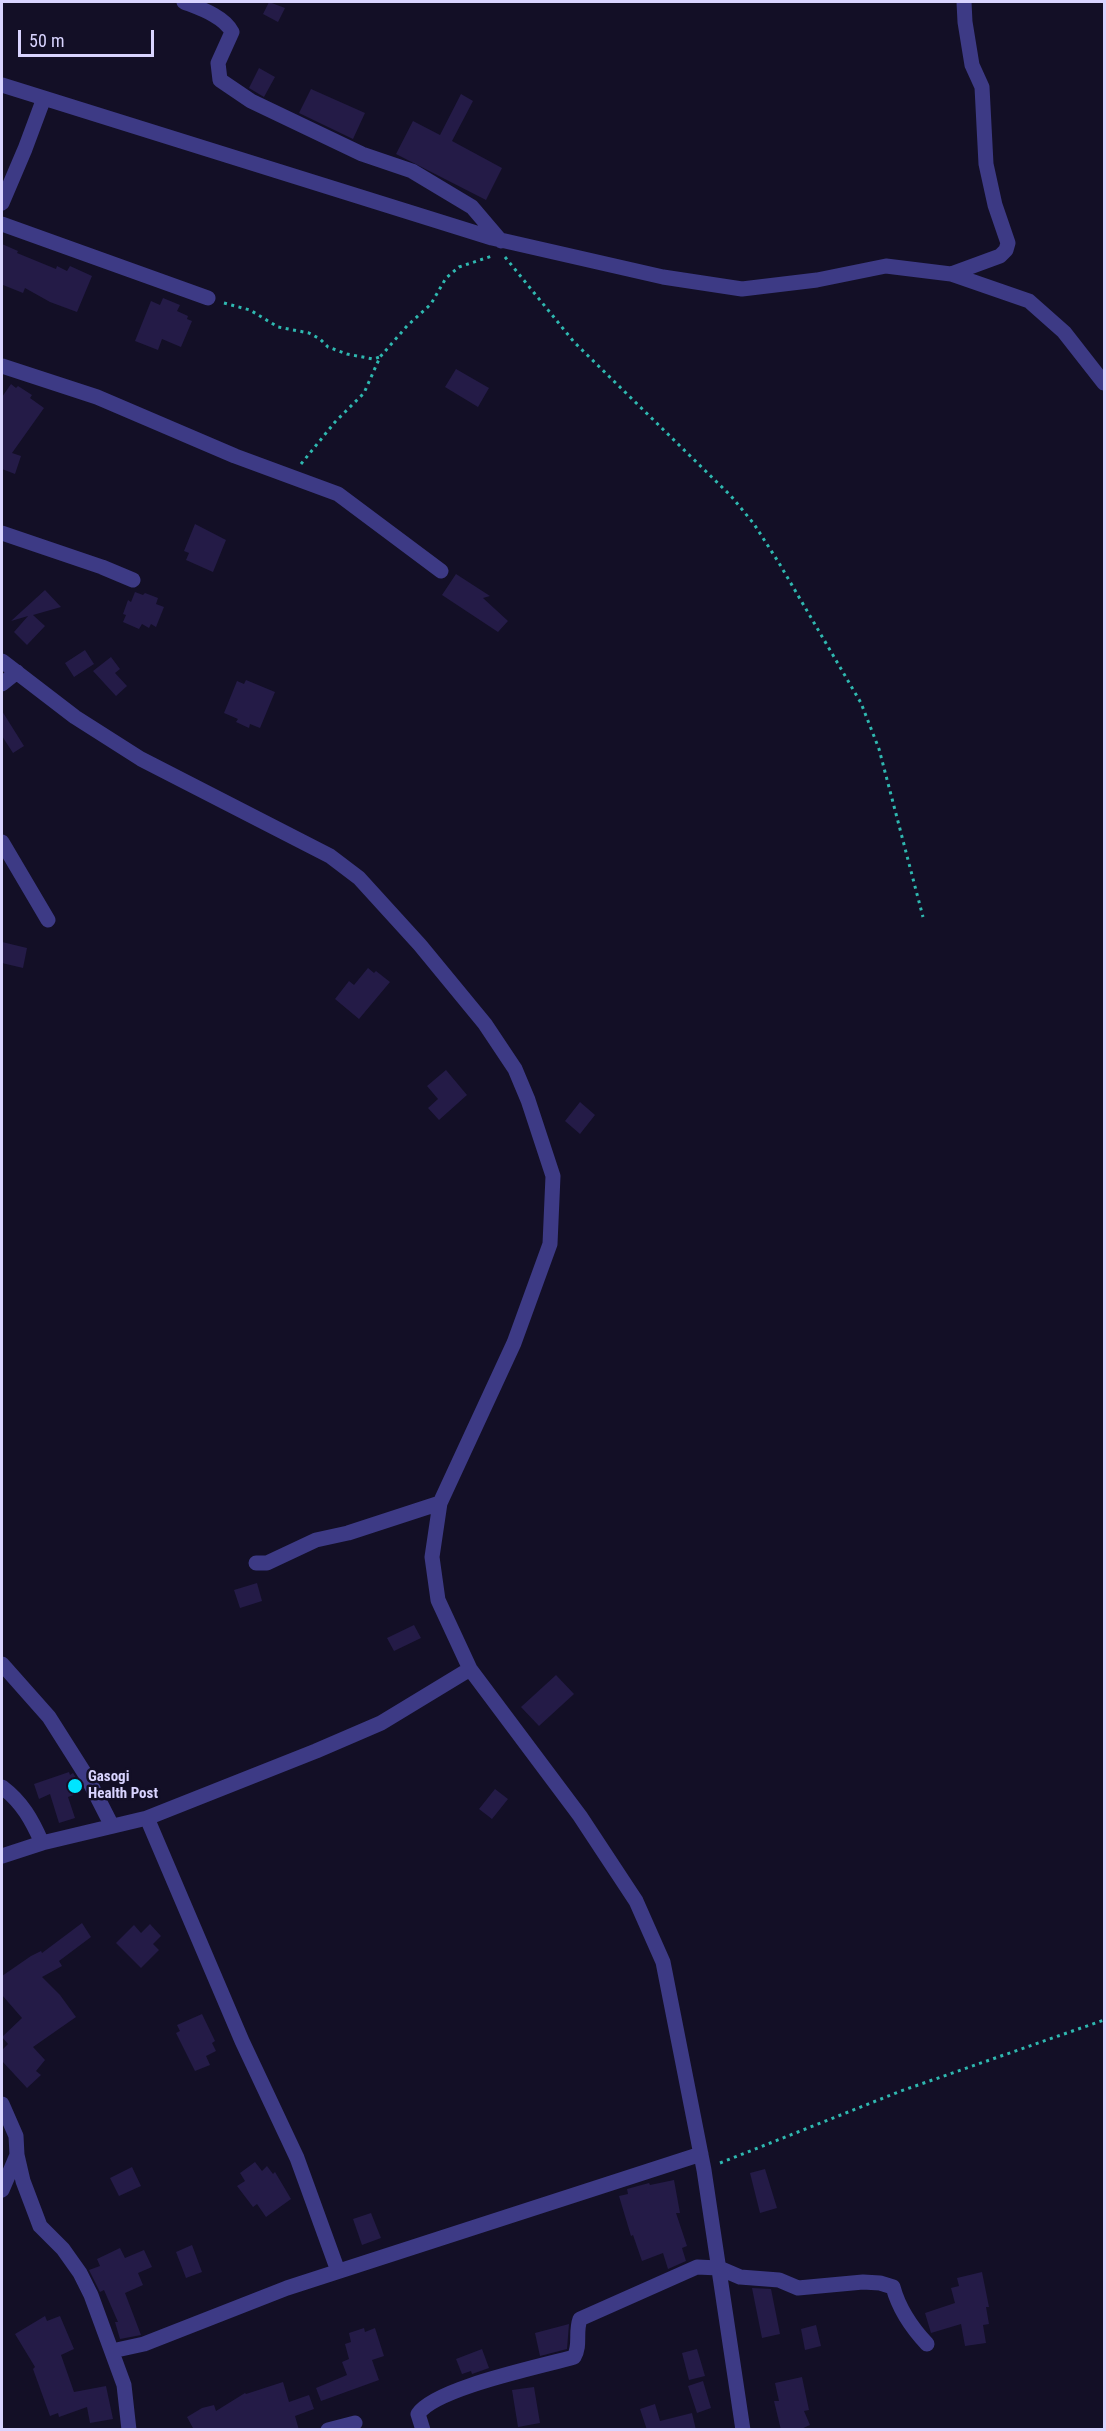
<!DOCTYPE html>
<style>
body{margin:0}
#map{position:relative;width:1106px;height:2431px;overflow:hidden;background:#130f26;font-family:"Roboto Condensed",sans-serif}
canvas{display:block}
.frame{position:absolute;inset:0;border:3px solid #d9d4ff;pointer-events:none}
.scale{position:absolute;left:18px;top:30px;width:136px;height:27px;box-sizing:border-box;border:3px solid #d9d4ff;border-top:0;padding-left:8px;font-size:18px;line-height:21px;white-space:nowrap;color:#d9d4ff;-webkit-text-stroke:4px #130f26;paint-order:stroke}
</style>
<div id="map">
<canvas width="1106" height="2431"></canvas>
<div class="frame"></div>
<div class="scale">50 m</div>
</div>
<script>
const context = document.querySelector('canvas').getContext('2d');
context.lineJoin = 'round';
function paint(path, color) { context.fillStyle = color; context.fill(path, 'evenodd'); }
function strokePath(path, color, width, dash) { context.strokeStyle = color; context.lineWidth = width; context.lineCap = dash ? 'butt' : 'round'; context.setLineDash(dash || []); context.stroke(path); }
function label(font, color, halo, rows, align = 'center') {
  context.font = font + ' "Roboto Condensed",sans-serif'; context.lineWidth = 5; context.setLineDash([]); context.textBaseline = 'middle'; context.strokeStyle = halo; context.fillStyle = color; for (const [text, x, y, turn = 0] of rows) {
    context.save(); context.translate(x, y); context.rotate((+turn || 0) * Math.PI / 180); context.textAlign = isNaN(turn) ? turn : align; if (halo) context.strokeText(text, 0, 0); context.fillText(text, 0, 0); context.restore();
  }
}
paint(new Path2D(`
 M 269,2 L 285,8 L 278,22 L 263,14 Z
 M 259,68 L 275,77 L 264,97 L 249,88 Z
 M 311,89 L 365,113 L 353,139 L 299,113 Z
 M 461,94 L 473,101 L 452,141 L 502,168 L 486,200 L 396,154 L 413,121 L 440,135 Z
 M 2,244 L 18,251 L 17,253 L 56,269 L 57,266 L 67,271 L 70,266 L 92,276 L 77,312 L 50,302 L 25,288 L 23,293 L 3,285 L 2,289 Z
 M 163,298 L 180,305 L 177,311 L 188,316 L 187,319 L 192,321 L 181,347 L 162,339 L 158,350 L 135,341 L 151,301 L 160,305 Z
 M 456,369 L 489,388 L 478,407 L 445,387 Z
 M 11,384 L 16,388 L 18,386 L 32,395 L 30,398 L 44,408 L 12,453 L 21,456 L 15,474 L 2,469 L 2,397 Z
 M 195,524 L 226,540 L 213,572 L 186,560 L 189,553 L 184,551 Z
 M 456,574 L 490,596 L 483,598 L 508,621 L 498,632 L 442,595 Z
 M 45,590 L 61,607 L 33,615 L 45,626 L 27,645 L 14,632 L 28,616 L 11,621 Z
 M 135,592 L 143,595 L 145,593 L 158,598 L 156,604 L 164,607 L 156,627 L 151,624 L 149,628 L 142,624 L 139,629 L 123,622 L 126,615 L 123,614 L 128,600 L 131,602 Z
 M 85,650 L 94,664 L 74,677 L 65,663 Z
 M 111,657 L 120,669 L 115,673 L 127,686 L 116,696 L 93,671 Z
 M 246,680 L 275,692 L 260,728 L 250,724 L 249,728 L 236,722 L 238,719 L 224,713 L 237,681 L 244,684 Z
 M 2,711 L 24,746 L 13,753 L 2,736 Z
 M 2,942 L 27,948 L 23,968 L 2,963 Z
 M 368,968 L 374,973 L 376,971 L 390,982 L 359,1019 L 335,999 L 349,981 L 354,985 Z
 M 446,1070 L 467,1095 L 439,1120 L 428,1108 L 438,1099 L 427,1086 Z
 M 580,1102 L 595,1115 L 580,1134 L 565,1121 Z
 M 257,1583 L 262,1601 L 240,1608 L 234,1590 Z
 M 414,1625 L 421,1638 L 394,1651 L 387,1638 Z
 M 556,1675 L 574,1694 L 539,1726 L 521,1707 Z
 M 69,1772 L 70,1775 L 73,1773 L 81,1786 L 75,1789 L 76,1794 L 68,1797 L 75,1818 L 59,1823 L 50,1794 L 39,1799 L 34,1784 Z
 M 495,1789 L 508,1799 L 492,1819 L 479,1809 Z
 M 82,1923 L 91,1937 L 59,1961 L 62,1966 L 42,1977 L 60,1995 L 76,2017 L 33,2047 L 45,2060 L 36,2071 L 41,2075 L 27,2088 L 2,2061 L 2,2050 L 8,2044 L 2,2037 L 22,2018 L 2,1995 L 2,1976 L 31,1956 L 41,1951 L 42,1953 Z
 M 150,1924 L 161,1936 L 153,1944 L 159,1950 L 141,1968 L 116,1943 L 134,1925 L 141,1933 Z
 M 202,2014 L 215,2041 L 212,2043 L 216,2051 L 206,2056 L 210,2065 L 195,2071 L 176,2033 L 180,2031 L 177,2025 Z
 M 255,2162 L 262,2171 L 267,2166 L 273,2174 L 275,2172 L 291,2199 L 266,2217 L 257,2204 L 253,2207 L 237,2186 L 245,2181 L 240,2173 Z
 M 132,2167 L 141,2186 L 119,2196 L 110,2178 Z
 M 765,2169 L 777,2208 L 760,2213 L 750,2173 Z
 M 674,2180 L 680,2213 L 676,2213 L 687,2246 L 682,2248 L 686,2261 L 668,2269 L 663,2253 L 642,2261 L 633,2235 L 631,2236 L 619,2196 L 628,2194 L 627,2189 L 649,2183 L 650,2185 Z
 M 371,2213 L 381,2238 L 362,2245 L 353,2219 Z
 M 192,2245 L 202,2272 L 186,2278 L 176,2252 Z
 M 120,2248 L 125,2258 L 144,2250 L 152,2267 L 138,2273 L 143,2285 L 125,2293 L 141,2335 L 120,2339 L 115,2322 L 118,2322 L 104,2290 L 100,2292 L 89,2270 L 100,2266 L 97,2259 Z
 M 982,2272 L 989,2307 L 986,2307 L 989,2324 L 983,2325 L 986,2343 L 965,2346 L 961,2324 L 931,2333 L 925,2313 L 955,2303 L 951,2288 L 959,2286 L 957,2278 Z
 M 752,2288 L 771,2289 L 780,2334 L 762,2338 Z
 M 45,2316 L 47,2321 L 60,2316 L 74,2349 L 61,2355 L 74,2392 L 106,2386 L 113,2419 L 90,2423 L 87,2407 L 59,2417 L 58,2413 L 50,2416 L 33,2369 L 35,2367 L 15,2334 Z
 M 569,2324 L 567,2349 L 540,2356 L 535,2333 Z
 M 816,2325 L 821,2346 L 805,2350 L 801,2329 Z
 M 364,2328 L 365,2332 L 375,2328 L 384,2356 L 372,2360 L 379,2380 L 321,2401 L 316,2388 L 347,2375 L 342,2362 L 349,2359 L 345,2344 L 351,2342 L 349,2333 Z
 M 482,2349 L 489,2368 L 472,2374 L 471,2371 L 462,2374 L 456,2359 Z
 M 697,2349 L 705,2376 L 689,2380 L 682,2353 Z
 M 802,2377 L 809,2410 L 804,2411 L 810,2425 L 799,2430 L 781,2430 L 774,2401 L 779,2401 L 775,2383 Z
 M 703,2381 L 711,2408 L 697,2413 L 688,2386 Z
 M 283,2382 L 289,2402 L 309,2395 L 314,2409 L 295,2416 L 299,2430 L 194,2430 L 187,2417 L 202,2408 L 214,2405 L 216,2411 L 245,2393 L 246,2394 Z
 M 534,2387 L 540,2423 L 518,2427 L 512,2390 Z
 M 655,2404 L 660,2421 L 692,2413 L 696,2430 L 647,2430 L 640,2409 Z`), '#241b47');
strokePath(new Path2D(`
 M 505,257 L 574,342 L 731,496 L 754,524 L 779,563 L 861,703 L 879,749 L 923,917
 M 224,303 L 250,310 L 278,327 L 309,333 L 320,339 L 328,347 L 347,354 L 373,359 L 380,357
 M 301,464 L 335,422 L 364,393 L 380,357 L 407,326 L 431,304 L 446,278 L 459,267 L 492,256
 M 720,2163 L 901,2091 L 1104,2020`), '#2fb8b0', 3, [3, 4.5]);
strokePath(new Path2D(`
 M 184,2 C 199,8 224,16 232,32 L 218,63 L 220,80 L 251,101 L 362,154 L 412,171 L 472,207 L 501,241
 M 2,85 L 492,238 L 663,277 L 742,289 L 817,280 L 886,266 L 951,274 L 1029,301 L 1064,332 L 1104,383
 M 2,203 L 25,149 L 44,98
 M 2,224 L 208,298
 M 951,274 L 1000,256 L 1006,250 L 1008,243 L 995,205 L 986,164 L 982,87 L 972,65 L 965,22 L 964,2
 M 2,366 L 97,397 L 235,456 L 338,494 L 441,571
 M 2,533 L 102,567 L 133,580
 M 2,661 L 75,717 L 141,759 L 330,856 L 359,878 L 420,945 L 485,1024 L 515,1069 L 528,1100 L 553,1176 L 550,1244 L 514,1343 L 440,1503 L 432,1557 L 438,1600 L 470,1669 L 580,1816 L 636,1901 L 663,1962 L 704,2170 L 743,2430
 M 2,684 L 17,672
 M 2,842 L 48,920
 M 256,1563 L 267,1563 L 316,1540 L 348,1533 L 440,1503
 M 2,1664 L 49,1717 L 87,1777 L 112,1826
 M 2,1787 C 22,1802 32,1820 42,1843
 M 147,1818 L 242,2041 L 297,2158 L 338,2271
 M 2,1856 L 42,1843 L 147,1818 L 316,1751 L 381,1723 L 470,1669
 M 2,2104 L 16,2136 L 17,2155 L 23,2181 L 40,2226 L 63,2249 L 80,2273 L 91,2295 L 124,2385 L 129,2430
 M 2,2190 L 17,2155
 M 112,2351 L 144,2344 L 287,2288 L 701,2154
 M 328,2430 L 355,2423
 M 423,2430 L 418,2414 C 435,2388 539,2367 574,2357 C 581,2345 575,2333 580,2319 L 697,2267 L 719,2268 L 740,2277 L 779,2280 L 798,2288 L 863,2282 L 880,2283 L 893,2287 C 899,2309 911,2327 927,2344`), '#3d3a85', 15);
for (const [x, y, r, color] of [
 [75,1786,8,"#00e5ff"]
]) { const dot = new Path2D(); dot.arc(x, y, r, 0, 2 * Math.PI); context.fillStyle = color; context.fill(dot); strokePath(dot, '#130f26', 2); }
label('bold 15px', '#d9d4ff', '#130f26', [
 ["Gasogi",88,1777],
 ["Health Post",88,1794]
], 'left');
</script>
